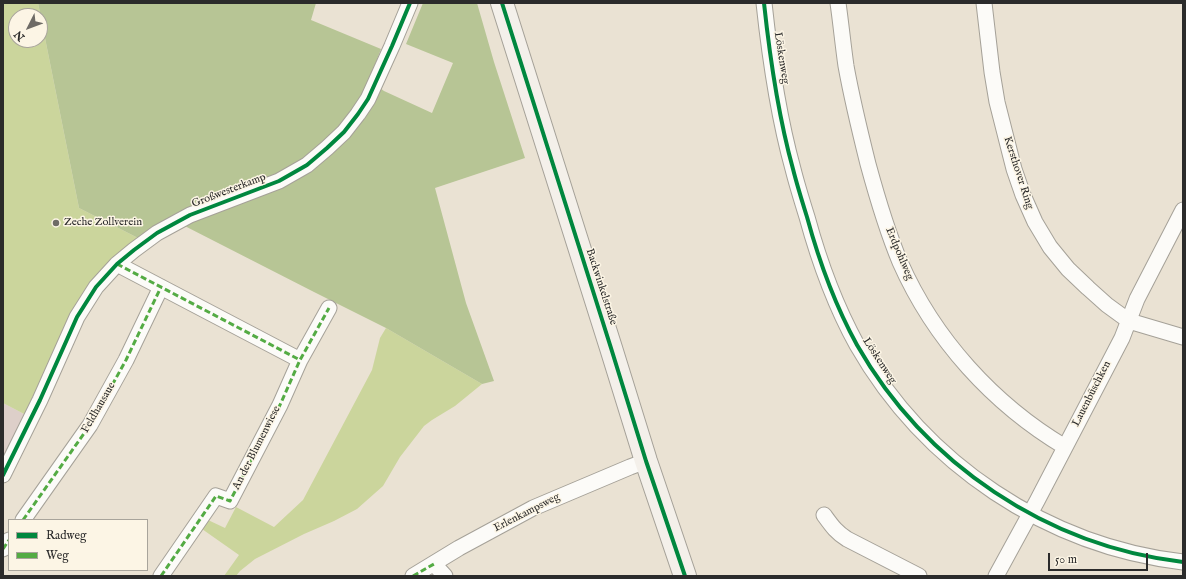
<!DOCTYPE html>
<meta charset="utf-8">
<style>
body{margin:0}
#map{position:relative;width:1186px;height:579px;overflow:hidden;background:#eae2d3;font-family:"IM FELL English",serif}
canvas{display:block}
.frame{position:absolute;inset:0;border:4px solid #2b2b2b;pointer-events:none}
.legend{position:absolute;left:8px;top:519px;width:140px;height:52px;box-sizing:border-box;background:#fcf5e5;border:1px solid #a8a49b;margin:0;padding:5px 7px;list-style:none;font-size:12px;color:#2b2b2b}
.legend li{display:flex;align-items:center;gap:8px;height:20px}
.legend b{width:20px;border:1px solid #a8a49b}
.north{position:absolute;left:8px;top:8px;width:40px;height:40px;box-sizing:border-box;background:#fcf5e5;border:1px solid #a8a49b;border-radius:50%;rotate:228deg;font-size:11px;font-weight:700;line-height:16px;text-align:center;color:#2b2b2b}
.north::after{content:'';display:block;margin:auto;width:14px;height:18px;background:#6e6b66;clip-path:polygon(50% 0,100% 100%,50% 72%,0 100%)}
.scale{position:absolute;left:1048px;top:553px;width:100px;height:18px;box-sizing:border-box;border:2px solid #2b2b2b;border-top:0;padding-left:5px;font-size:12px;line-height:14px;white-space:nowrap;color:#2b2b2b;-webkit-text-stroke:3px #fcf5e5;paint-order:stroke}
</style>
<div id="map">
<canvas width="1186" height="579"></canvas>
<div class="frame"></div>
<ul class="legend">
<li><b style="height:5px;background:#00873e"></b>Radweg</li>
<li><b style="height:5px;background:#54ab44"></b>Weg</li>
</ul>
<div class="north">N</div>
<div class="scale">50 m</div>
</div>
<script>
const context = document.querySelector('canvas').getContext('2d');
context.lineJoin = 'round';
function paint(path, color) { context.fillStyle = color; context.fill(path, 'evenodd'); }
function strokePath(path, color, width, dash) { context.strokeStyle = color; context.lineWidth = width; context.lineCap = dash ? 'butt' : 'round'; context.setLineDash(dash || []); context.stroke(path); }
function label(font, color, halo, rows, align = 'center') {
  context.font = font + ' "IM FELL English",serif'; context.lineWidth = 3; context.setLineDash([]); context.textBaseline = 'middle'; context.strokeStyle = halo; context.fillStyle = color; for (const [text, x, y, turn = 0] of rows) {
    context.save(); context.translate(x, y); context.rotate((+turn || 0) * Math.PI / 180); context.textAlign = isNaN(turn) ? turn : align; if (halo) context.strokeText(text, 0, 0); context.fillText(text, 0, 0); context.restore();
  }
}
paint(new Path2D(`
 M 3,403 L 28,416 L 3,465 Z`), '#ddcfc9');
paint(new Path2D(`
 M 3,3 L 38,3 L 79,208 L 140,239 L 122,255 L 28,416 L 3,403 ZM 16,16 L 40,16 L 40,40 L 16,40 Z
 M 386,328 L 482,384 L 455,406 L 432,420 L 424,426 L 400,457 L 383,486 L 357,509 L 334,521 L 304,534 L 255,559 L 240,571 L 236,576 L 224,576 L 239,555 L 202,529 L 208,520 L 225,528 L 236,507 L 274,527 L 303,500 L 372,370 L 380,338 Z`), '#cbd59c');
paint(new Path2D(`
 M 38,3 L 316,3 L 311,20 L 381,49 L 369,80 L 384,91 L 432,113 L 453,63 L 406,44 L 423,3 L 477,3 L 494,62 L 525,158 L 435,188 L 466,303 L 494,381 L 482,384 L 386,328 L 314,292 L 173,220 L 140,239 L 79,208 Z`), '#b7c595');
const street = new Path2D(`
 M 764,3 C 770,59 778,115 793,169 C 797,185 802,201 807,217 C 819,261 835,305 857,345 C 925,464 1047,546 1183,562
 M 838,3 C 841,24 843,45 846,66 C 852,99 860,132 868,164 C 877,197 887,231 900,262 C 934,339 993,404 1065,447
 M 984,3 L 992,72 L 997,102 L 1014,169 L 1023,195 L 1035,222 L 1050,247 L 1068,269 L 1088,288 L 1107,305 L 1129,321 L 1183,337
 M 117,264 L 300,360
 M 3,475 L 40,400 L 77,317 L 96,287 L 117,264 L 134,250 L 157,233 L 190,215 L 279,181 L 307,165 L 327,148 L 344,132 L 358,114 L 368,99 L 392,46 L 410,3
 M 824,515 C 832,526 836,532 847,539 L 919,576
 M 23,520 L 90,425 L 126,360 L 161,287
 M 3,549 L 9,540
 M 434,564 L 445,576
 M 161,576 L 216,496 L 230,501 L 280,405 L 300,360 L 329,308
 M 413,576 L 459,548 L 533,508 L 630,467 L 646,461
 M 996,576 L 1037,501 L 1122,338 L 1137,299 L 1183,210`);
const secondary = new Path2D(`
 M 502,3 L 611,348 L 646,461 L 685,576`);
strokePath(street, '#a5a198', 17);
strokePath(secondary, '#a5a198', 24);
strokePath(street, '#fcfbf8', 15);
strokePath(secondary, '#f4f0ea', 22);
strokePath(new Path2D(`
 M 117,264 L 300,360
 M 23,520 L 90,425 L 126,360 L 161,287
 M 3,549 L 9,540
 M 161,576 L 216,496 L 230,501 L 280,405 L 300,360 L 329,308
 M 413,576 L 434,564`), '#54ab44', 3, [6, 3]);
strokePath(new Path2D(`
 M 502,3 L 611,348 L 646,461 L 685,576
 M 764,3 C 770,59 778,115 793,169 C 797,185 802,201 807,217 C 819,261 835,305 857,345 C 925,464 1047,546 1183,562
 M 3,475 L 40,400 L 77,317 L 96,287 L 117,264 L 134,250 L 157,233 L 190,215 L 279,181 L 307,165 L 327,148 L 344,132 L 358,114 L 368,99 L 392,46 L 410,3`), '#00873e', 4);
for (const [x, y, r, color] of [
 [56,223,4,"#6e6b66"]
]) { const dot = new Path2D(); dot.arc(x, y, r, 0, 2 * Math.PI); context.fillStyle = color; context.fill(dot); strokePath(dot, '#fcf5e5', 1.5); }
label('11px', '#2b2b2b', '#fcf5e5', [
 ["Löskenweg",781,58,81],
 ["Kersthover Ring",1018,173,72],
 ["Großwesterkamp",229,191,-21],
 ["Erdpohlweg",899,254,67],
 ["Backwinkelstraße",601,287,72],
 ["Löskenweg",879,361,57],
 ["Lauenbüschken",1092,394,-63],
 ["Feldhausaue",99,408,-60],
 ["An der Blumenwiese",257,448,-63],
 ["Erlenkampsweg",527,513,-27]
]);
label('11px', '#2b2b2b', '#fcf5e5', [
 ["Zeche Zollverein",64,223]
], 'left');
</script>
